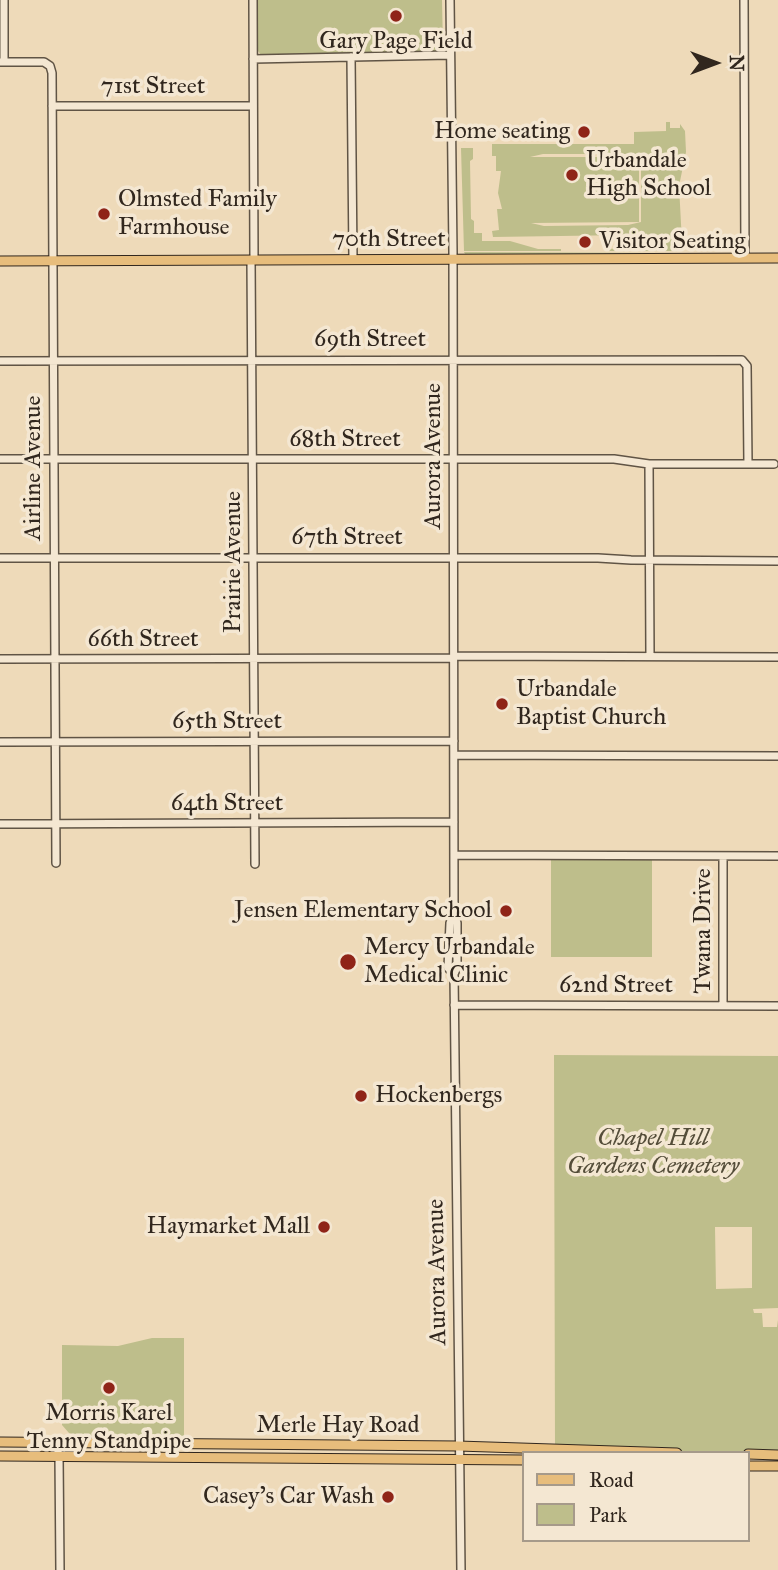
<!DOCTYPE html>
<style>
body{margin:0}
#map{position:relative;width:778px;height:1570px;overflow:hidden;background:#eedab9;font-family:"IM FELL Great Primer",serif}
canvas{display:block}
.legend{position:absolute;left:522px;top:1451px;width:228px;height:91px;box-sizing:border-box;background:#f4e7d2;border:2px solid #a69a8a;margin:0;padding:9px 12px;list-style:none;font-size:21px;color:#31271e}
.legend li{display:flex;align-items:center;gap:14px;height:35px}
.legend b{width:35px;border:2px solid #a69a8a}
.north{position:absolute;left:680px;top:28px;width:70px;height:70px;-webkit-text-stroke:5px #f4e7d2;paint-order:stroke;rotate:90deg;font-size:19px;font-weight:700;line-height:28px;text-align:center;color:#31271e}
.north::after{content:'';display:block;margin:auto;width:24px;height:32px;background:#31271e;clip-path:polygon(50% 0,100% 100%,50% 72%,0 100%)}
</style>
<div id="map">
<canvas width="778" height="1570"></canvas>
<ul class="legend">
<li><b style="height:9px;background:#e7bd7c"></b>Road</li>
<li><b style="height:19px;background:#bebe8b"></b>Park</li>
</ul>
<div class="north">N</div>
</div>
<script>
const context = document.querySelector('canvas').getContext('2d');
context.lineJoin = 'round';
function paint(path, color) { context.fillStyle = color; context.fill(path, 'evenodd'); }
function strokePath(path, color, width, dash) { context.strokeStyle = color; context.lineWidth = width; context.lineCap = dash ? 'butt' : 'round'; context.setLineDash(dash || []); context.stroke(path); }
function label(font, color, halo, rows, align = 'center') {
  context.font = font + ' "IM FELL Great Primer",serif'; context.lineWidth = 7; context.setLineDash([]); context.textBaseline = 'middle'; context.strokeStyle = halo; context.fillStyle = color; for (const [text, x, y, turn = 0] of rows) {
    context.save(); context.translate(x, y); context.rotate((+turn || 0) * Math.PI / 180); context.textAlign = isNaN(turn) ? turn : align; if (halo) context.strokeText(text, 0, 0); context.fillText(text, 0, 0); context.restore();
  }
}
paint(new Path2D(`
 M 258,0 L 442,0 L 443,47 L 440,52 L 261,55 L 258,51 Z
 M 666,122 L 670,122 L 670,128 L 680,128 L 680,124 L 685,131 L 686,152 L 679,186 L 682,242 L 678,251 L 608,251 L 608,249 L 626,248 L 626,235 L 493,237 L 492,231 L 499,230 L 497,209 L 502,209 L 498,193 L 501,171 L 496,171 L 496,156 L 492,156 L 492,144 L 634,144 L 634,132 L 666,131 ZM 543,154 L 629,154 L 641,156 L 641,222 L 628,225 L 544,226 L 531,223 L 639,222 L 639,157 L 530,157 Z
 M 461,148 L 473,148 L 473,159 L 470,161 L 471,219 L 474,221 L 474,233 L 482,233 L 482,241 L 510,241 L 538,249 L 561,249 L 561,251 L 464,251 Z
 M 464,252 L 676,253 L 670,255 L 465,254 Z
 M 551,859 L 652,859 L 652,957 L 551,957 Z
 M 554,1055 L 778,1056 L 778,1308 L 753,1309 L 754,1313 L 762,1313 L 763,1327 L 777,1327 L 778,1320 L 778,1455 L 555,1449 ZM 715,1227 L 752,1227 L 752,1288 L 716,1289 Z
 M 152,1338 L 184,1338 L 184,1439 L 78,1436 L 69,1433 L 62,1425 L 62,1345 L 118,1346 Z`), '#bebe8b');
const minor = new Path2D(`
 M 4,0 L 4,62
 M 253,0 L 254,260
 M 450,0 L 453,252 L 454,913 L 457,923 L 457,967 L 454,974 L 461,1570
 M 744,0 L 745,258
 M 351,57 L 353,259
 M 253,59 L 450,55
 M 0,62 L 44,62 L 50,66 L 52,73 L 56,863
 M 52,106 L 253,106
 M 251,260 L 255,864
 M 0,361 L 742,360 L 747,366 L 748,464
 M 0,459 L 614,459 L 649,464 L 774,464
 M 649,464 L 650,656
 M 0,558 L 598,558 L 631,560 L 778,561
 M 454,656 L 778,657
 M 0,659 L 454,658
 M 0,742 L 454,741
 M 454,755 L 778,756
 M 0,824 L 454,822
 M 454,855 L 778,856
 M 723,856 L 723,1006
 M 454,913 L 450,923 L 448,968 L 454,974
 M 454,1005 L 778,1006
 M 56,1442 L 59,1456 L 60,1570`);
const major = new Path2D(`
 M 0,261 L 778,258
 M 0,1442 L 458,1446 L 677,1453
 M 748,1454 L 778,1455
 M 0,1456 L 524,1460
 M 748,1466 L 778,1466`);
strokePath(minor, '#605445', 10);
strokePath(major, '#31271e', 11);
strokePath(minor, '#f4e7d2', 7);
strokePath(major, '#e7bd7c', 9);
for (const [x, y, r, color] of [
 [396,16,7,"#8f2418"],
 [584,132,7,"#8f2418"],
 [572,175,7,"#8f2418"],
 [104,214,7,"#8f2418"],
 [585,242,7,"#8f2418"],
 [502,704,7,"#8f2418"],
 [506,911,7,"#8f2418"],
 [348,962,9,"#8f2418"],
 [361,1096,7,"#8f2418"],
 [324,1227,7,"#8f2418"],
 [109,1388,7,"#8f2418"],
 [388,1497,7,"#8f2418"]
]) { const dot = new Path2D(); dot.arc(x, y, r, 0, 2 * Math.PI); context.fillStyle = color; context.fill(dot); strokePath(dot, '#f4e7d2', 2.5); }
label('24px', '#31271e', '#f4e7d2', [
 ["Gary Page Field",396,42,"center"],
 ["Home seating",570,132,"right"],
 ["Urbandale",586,161],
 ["High School",586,189],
 ["Olmsted Family",118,200],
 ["Farmhouse",118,228],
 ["Visitor Seating",599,242],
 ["Urbandale",516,690],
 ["Baptist Church",516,718],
 ["Jensen Elementary School",492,911,"right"],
 ["Mercy Urbandale",364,948],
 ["Medical Clinic",364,976],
 ["Hockenbergs",375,1096],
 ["Haymarket Mall",310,1227,"right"],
 ["Morris Karel",109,1414,"center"],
 ["Tenny Standpipe",109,1442,"center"],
 ["Casey's Car Wash",374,1497,"right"]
], 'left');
label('24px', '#31271e', '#f4e7d2', [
 ["71st Street",153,87],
 ["70th Street",389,240],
 ["69th Street",370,340],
 ["68th Street",345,440],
 ["Aurora Avenue",434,456,-90],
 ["Airline Avenue",34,468,-90],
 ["67th Street",347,538],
 ["Prairie Avenue",234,562,-90],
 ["66th Street",143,640],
 ["65th Street",227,722],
 ["64th Street",227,804],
 ["Twana Drive",704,931,-90],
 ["62nd Street",616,986],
 ["Aurora Avenue",438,1272,-91],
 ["Merle Hay Road",338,1426]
]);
label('italic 24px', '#544d39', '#f4e7d2', [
 ["Chapel Hill",653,1139],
 ["Gardens Cemetery",653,1167]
]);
</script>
